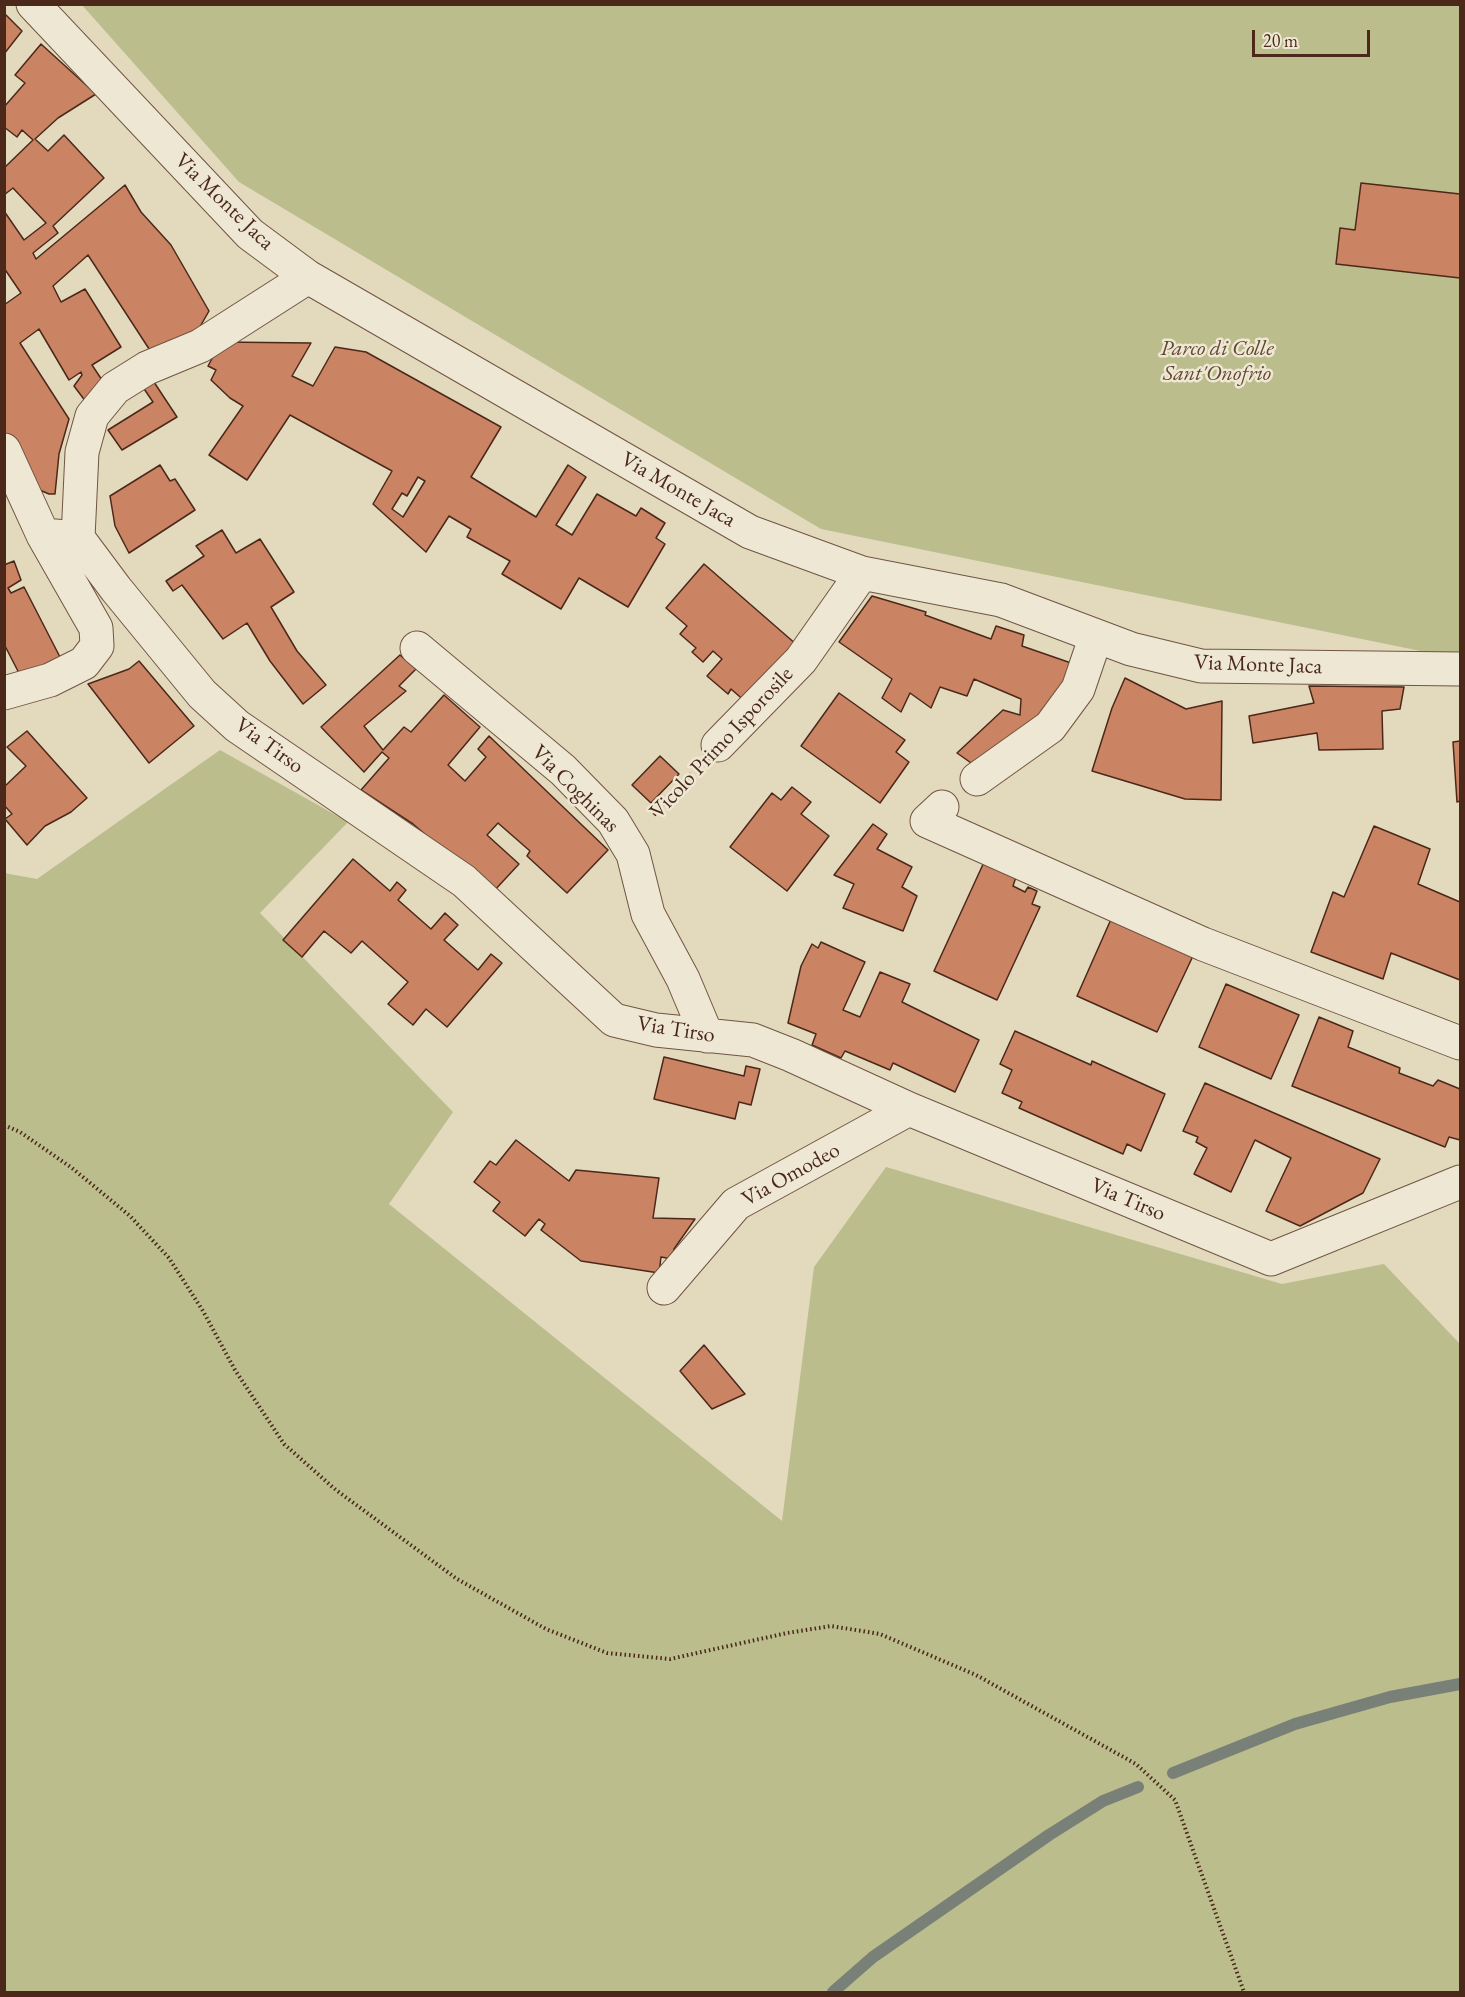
<!DOCTYPE html>
<style>
body{margin:0}
#map{position:relative;width:1465px;height:1997px;overflow:hidden;background:#e3dabd;font-family:"EB Garamond",serif}
canvas{display:block}
.frame{position:absolute;inset:0;border:6px solid #4b281a;pointer-events:none}
.scale{position:absolute;left:1252px;top:30px;width:118px;height:27px;box-sizing:border-box;border:3px solid #4b281a;border-top:0;padding-left:8px;font-size:18px;line-height:21px;white-space:nowrap;color:#4b281a;-webkit-text-stroke:4px #ede7d4;paint-order:stroke}
</style>
<div id="map">
<canvas width="1465" height="1997"></canvas>
<div class="frame"></div>
<div class="scale">20 m</div>
</div>
<script>
const context = document.querySelector('canvas').getContext('2d');
context.lineJoin = 'round';
function paint(path, color) { context.fillStyle = color; context.fill(path, 'evenodd'); }
function strokePath(path, color, width, dash) { context.strokeStyle = color; context.lineWidth = width; context.lineCap = dash ? 'butt' : 'round'; context.setLineDash(dash || []); context.stroke(path); }
function label(font, color, halo, rows, align = 'center') {
  context.font = font + ' "EB Garamond",serif'; context.lineWidth = 5; context.setLineDash([]); context.textBaseline = 'middle'; context.strokeStyle = halo; context.fillStyle = color; for (const [text, x, y, turn = 0] of rows) {
    context.save(); context.translate(x, y); context.rotate((+turn || 0) * Math.PI / 180); context.textAlign = isNaN(turn) ? turn : align; if (halo) context.strokeText(text, 0, 0); context.fillText(text, 0, 0); context.restore();
  }
}
paint(new Path2D(`
 M 82,5 L 1460,5 L 1460,659 L 821,529 L 239,182 Z
 M 220,750 L 348,822 L 260,913 L 453,1112 L 389,1204 L 782,1521 L 814,1267 L 886,1167 L 1282,1284 L 1384,1264 L 1460,1344 L 1460,1992 L 5,1992 L 4,873 L 37,879 Z`), '#bbbd8c');
strokePath(new Path2D(`
 M 1173,1773 L 1295,1724 L 1390,1697 L 1460,1684
 M 833,1992 L 873,1957 L 1049,1835 L 1103,1801 L 1138,1787`), '#788077', 12);
const building = new Path2D(`
 M 4,13 L 22,31 L 4,54 Z
 M 41,44 L 96,94 L 58,118 L 35,139 L 48,151 L 64,135 L 104,178 L 53,226 L 58,233 L 33,253 L 36,259 L 125,185 L 141,212 L 171,245 L 209,311 L 197,332 L 153,355 L 88,255 L 53,286 L 61,302 L 85,289 L 121,347 L 92,365 L 102,380 L 86,402 L 74,386 L 82,375 L 81,372 L 69,380 L 39,329 L 20,343 L 69,419 L 59,454 L 55,494 L 49,494 L 35,488 L 13,453 L 4,432 L 4,305 L 21,293 L 4,268 L 4,211 L 24,240 L 46,223 L 13,188 L 4,195 L 4,168 L 33,140 L 22,130 L 17,137 L 4,127 L 4,107 L 25,83 L 15,75 Z
 M 1361,183 L 1460,194 L 1460,278 L 1336,264 L 1340,228 L 1355,230 Z
 M 221,342 L 311,343 L 292,376 L 313,386 L 335,347 L 366,352 L 501,427 L 471,477 L 536,517 L 568,465 L 586,477 L 556,525 L 572,535 L 597,494 L 636,516 L 641,508 L 665,523 L 656,538 L 665,544 L 628,607 L 579,578 L 561,609 L 502,574 L 510,561 L 467,537 L 471,529 L 449,516 L 426,552 L 373,504 L 392,471 L 290,415 L 247,480 L 209,455 L 243,406 L 230,398 L 211,380 L 216,370 L 208,366 ZM 418,477 L 425,481 L 403,517 L 392,509 L 402,493 L 407,496 Z
 M 150,376 L 177,417 L 122,450 L 108,430 L 153,402 L 140,383 Z
 M 160,465 L 170,481 L 175,479 L 195,510 L 129,553 L 115,526 L 110,496 Z
 M 222,530 L 236,553 L 260,539 L 294,592 L 271,607 L 297,651 L 326,685 L 303,704 L 270,661 L 247,623 L 223,639 L 182,585 L 173,591 L 166,581 L 204,556 L 196,546 Z
 M 14,561 L 21,580 L 8,588 L 11,593 L 24,587 L 61,659 L 21,677 L 4,644 L 4,565 Z
 M 704,564 L 797,645 L 747,703 L 731,689 L 728,694 L 707,676 L 722,659 L 713,651 L 703,662 L 692,652 L 696,648 L 680,634 L 687,626 L 666,608 Z
 M 872,596 L 926,612 L 925,615 L 991,639 L 996,626 L 1024,635 L 1022,646 L 1071,663 L 1052,712 L 981,770 L 957,753 L 1003,710 L 1020,715 L 1021,699 L 974,679 L 967,696 L 940,687 L 931,708 L 910,693 L 901,712 L 882,698 L 892,679 L 839,642 Z
 M 400,655 L 416,669 L 399,686 L 406,691 L 364,726 L 383,750 L 404,727 L 411,732 L 444,695 L 480,727 L 448,765 L 465,781 L 486,757 L 478,749 L 489,736 L 608,850 L 567,893 L 527,856 L 530,851 L 498,823 L 487,835 L 519,864 L 493,892 L 413,824 L 361,790 L 389,758 L 382,752 L 364,772 L 321,727 Z
 M 139,661 L 194,726 L 149,763 L 88,684 L 129,669 Z
 M 1125,678 L 1186,709 L 1222,701 L 1221,800 L 1185,799 L 1092,771 L 1112,708 Z
 M 1309,686 L 1404,687 L 1400,709 L 1382,711 L 1383,749 L 1319,750 L 1317,733 L 1253,743 L 1249,716 L 1314,703 Z
 M 839,693 L 905,740 L 896,752 L 909,762 L 880,803 L 801,746 Z
 M 27,731 L 87,798 L 71,812 L 45,826 L 27,845 L 5,819 L 12,814 L 4,805 L 4,787 L 26,766 L 7,747 Z
 M 1460,741 L 1460,801 L 1457,802 L 1453,742 Z
 M 660,756 L 679,774 L 651,803 L 632,785 Z
 M 792,787 L 811,802 L 801,814 L 829,836 L 787,891 L 730,847 L 772,793 L 781,800 Z
 M 873,824 L 887,834 L 877,849 L 912,867 L 902,887 L 917,896 L 903,931 L 843,908 L 854,884 L 834,875 Z
 M 1374,826 L 1430,849 L 1418,884 L 1460,902 L 1460,980 L 1391,953 L 1383,979 L 1311,952 L 1333,892 L 1344,897 Z
 M 353,859 L 390,891 L 397,882 L 406,890 L 398,900 L 431,929 L 445,913 L 458,925 L 444,940 L 478,970 L 491,954 L 502,963 L 447,1027 L 426,1009 L 413,1025 L 388,1004 L 408,982 L 362,941 L 351,953 L 324,931 L 302,957 L 283,940 Z
 M 985,860 L 1017,874 L 1013,886 L 1025,892 L 1028,887 L 1037,891 L 1032,904 L 1040,907 L 997,1000 L 934,971 Z
 M 1112,917 L 1193,956 L 1157,1032 L 1077,996 Z
 M 821,942 L 865,962 L 843,1010 L 860,1017 L 880,972 L 910,984 L 902,1002 L 979,1040 L 955,1092 L 893,1063 L 890,1070 L 845,1051 L 841,1058 L 812,1045 L 816,1034 L 788,1023 L 801,966 L 812,944 L 818,948 Z
 M 1226,984 L 1299,1015 L 1271,1079 L 1199,1047 Z
 M 1319,1017 L 1353,1031 L 1348,1047 L 1400,1068 L 1399,1073 L 1433,1086 L 1438,1080 L 1460,1089 L 1460,1140 L 1449,1137 L 1445,1147 L 1292,1086 Z
 M 1015,1031 L 1091,1065 L 1092,1061 L 1165,1094 L 1141,1151 L 1127,1144 L 1123,1154 L 1019,1108 L 1022,1102 L 1002,1093 L 1012,1070 L 1000,1064 Z
 M 664,1057 L 744,1076 L 746,1066 L 760,1069 L 751,1105 L 739,1102 L 735,1119 L 654,1099 Z
 M 1205,1083 L 1380,1159 L 1363,1193 L 1300,1226 L 1266,1211 L 1291,1158 L 1255,1140 L 1231,1192 L 1194,1174 L 1207,1148 L 1196,1142 L 1198,1137 L 1183,1131 Z
 M 516,1140 L 569,1181 L 576,1170 L 659,1178 L 653,1218 L 695,1219 L 674,1249 L 672,1259 L 661,1257 L 659,1273 L 581,1261 L 541,1230 L 545,1224 L 539,1219 L 525,1236 L 493,1211 L 500,1202 L 474,1182 L 490,1161 L 496,1165 Z
 M 704,1345 L 745,1394 L 712,1409 L 680,1371 Z`);
paint(building, '#ca8363');
strokePath(building, '#4b281a', 1.5);
const street = new Path2D(`
 M 33,4 L 250,234 L 308,277 L 750,532 L 862,573 L 1001,600 L 1131,649 L 1201,666 L 1460,669
 M 4,450 L 43,535 L 96,628 L 97,646 L 84,663 L 50,680 L 4,693
 M 43,535 L 78,538 L 116,589 L 202,694 L 237,726 L 464,881 L 614,1020 L 656,1030 L 753,1040 L 791,1055 L 909,1109 L 1271,1259 L 1460,1182
 M 78,538 L 82,452 L 92,416 L 115,388 L 147,368 L 200,346 L 308,277
 M 417,648 L 563,770 L 613,821 L 633,854 L 648,914 L 683,979 L 707,1036
 M 718,745 L 801,660 L 862,573
 M 977,779 L 1050,727 L 1078,689 L 1096,636
 M 942,807 L 927,821 L 1203,944 L 1460,1043
 M 664,1288 L 736,1204 L 909,1109`);
strokePath(street, '#715443', 35);
strokePath(new Path2D(`
 M 654,815 L 693,772
 M 4,1125 L 20,1132 L 72,1168 L 130,1216 L 169,1258 L 203,1311 L 235,1370 L 284,1444 L 336,1490 L 457,1579 L 546,1629 L 607,1653 L 670,1659 L 787,1633 L 831,1626 L 880,1634 L 976,1675 L 1136,1764 L 1175,1800 L 1244,1992`), '#4b281a', 4, [1.5, 3]);
strokePath(street, '#ede7d4', 33);
label('22px', '#4b281a', '#ede7d4', [
 ["Via Monte Jaca",224,202,44],
 ["Via Monte Jaca",678,490,30],
 ["Via Monte Jaca",1258,665,2],
 ["Vicolo Primo Isporosile",722,743,-47],
 ["Via Tirso",269,746,36],
 ["Via Coghinas",575,789,45],
 ["Via Tirso",676,1030,9],
 ["Via Omodeo",791,1175,-29],
 ["Via Tirso",1128,1200,23]
]);
label('italic 22px', '#614631', '#ede7d4', [
 ["Parco di Colle",1217,349],
 ["Sant'Onofrio",1217,374]
]);
</script>
